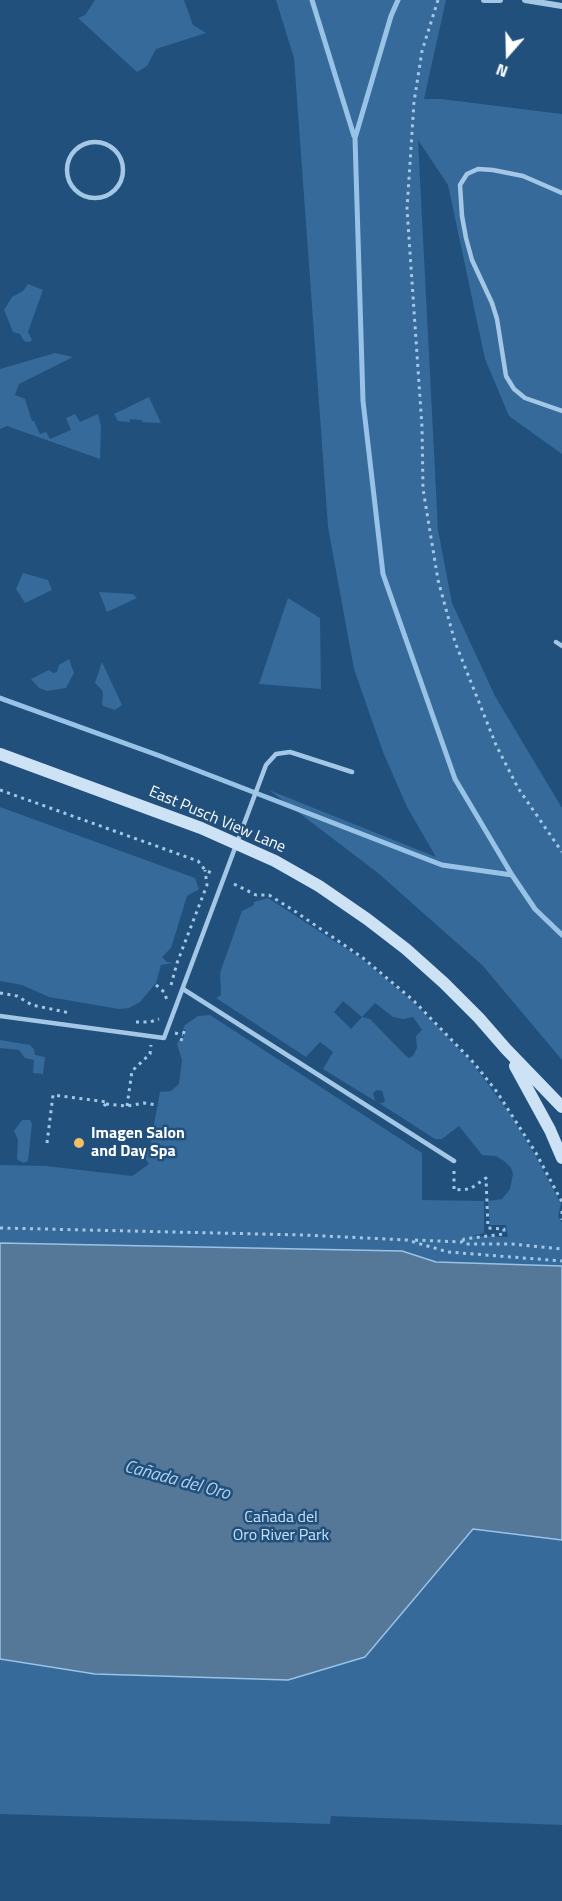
<!DOCTYPE html>
<html>
<head>
<meta charset="utf-8">
<style>
	body { margin:0 }
	#map { position:relative; width:562px; height:1901px; overflow:hidden; background:#21507c; font-family:"Titillium Web",sans-serif }
	canvas { display:block }
	.north { position:absolute; left:478px; top:24px; width:60px; height:60px; -webkit-text-stroke:4px #21507c; paint-order:stroke; rotate:200deg; font-size:16px; font-weight:700; line-height:24px; text-align:center; color:#fff }
	.north::after { content:''; display:block; margin:auto; width:21px; height:27px; background:#fff; clip-path:polygon(50% 0,100% 100%,50% 72%,0 100%) }
</style>
</head>
<body>
<div id="map">
<canvas width="562" height="1901"></canvas>
<div class="north">N</div>
</div>
<script>
const ctx = document.querySelector('canvas').getContext('2d');
ctx.lineJoin = 'round';
function paint(path, color) { ctx.fillStyle = color; ctx.fill(path, 'evenodd'); }
const shape = rows => new Path2D(rows.map(r => 'M' + r).join(''));
function trace(path, color, width, dash) { ctx.strokeStyle = color; ctx.lineWidth = width; ctx.lineCap = dash ? 'butt' : 'round'; ctx.setLineDash(dash || []); ctx.stroke(path); }
function write(font, color, halo, rows, align = 'center') {
  ctx.font = font + ' "Titillium Web",sans-serif'; ctx.lineWidth = 5; ctx.setLineDash([]); ctx.textBaseline = 'middle'; ctx.strokeStyle = halo; ctx.fillStyle = color; for (const [text, x, y, turn = 0] of rows) {
    ctx.save(); ctx.translate(x, y); ctx.rotate((+turn || 0) * Math.PI / 180); ctx.textAlign = isNaN(turn) ? turn : align; if (halo) ctx.strokeText(text, 0, 0); ctx.fillText(text, 0, 0); ctx.restore();
  }
}
paint(shape([
	[95,0,184,0,193,25,206,33,156,49,147,66,137,72,78,18,85,15],
	[276,0,446,0,424,99,441,99,562,114,562,454,509,416,485,359,448,185,418,140,438,530,452,603,495,696,562,808,562,1060,483,966,378,873,269,790,436,857,407,807,383,752,354,669,328,527,294,58],
	[28,284,43,290,28,332,32,340,29,342,24,341,20,334,13,332,4,310,12,297,23,291],
	[55,353,73,357,19,384,15,395,25,399,32,421,34,421,40,434,46,432,50,439,71,430,66,418,75,414,80,422,98,414,101,426,100,459,7,426,0,429,0,369],
	[149,397,161,423,142,422,142,420,130,419,130,422,118,421,114,414],
	[23,573,48,580,52,590,25,603,16,589],
	[99,592,133,594,137,598,107,612],
	[288,598,320,618,321,689,259,684],
	[69,659,74,673,66,688,47,691,39,688,31,679,49,670,53,673,57,672,59,665],
	[102,662,122,705,115,710,103,706,102,703,103,695,102,690,95,683],
	[0,807,195,878,199,889,187,896,171,948,162,957,167,962,174,963,161,965,156,983,140,1002,129,1008,119,1009,49,997,22,985,0,981],
	[268,898,362,959,412,1001,444,1033,473,1064,510,1114,535,1155,561,1204,558,1216,562,1223,562,1825,331,1816,330,1824,0,1814,0,1165,46,1166,132,1176,149,1164,140,1152,149,1151,160,1092,171,1091,179,1084,182,1060,177,1044,179,1040,182,1041,186,1030,183,1029,185,1025,198,1016,210,1015,422,1153,422,1200,484,1201,484,1233,472,1236,508,1237,506,1225,490,1225,488,1201,502,1199,510,1189,513,1174,511,1168,504,1161,496,1156,482,1155,459,1126,442,1139,435,1139,379,1103,383,1103,385,1100,382,1091,377,1090,373,1093,375,1101,323,1069,333,1052,320,1042,306,1057,216,998,221,995,220,973,242,911,254,905,254,902],
	[343,1001,362,1017,351,1029,334,1012],
	[375,1003,393,1017,403,1019,413,1017,422,1030,416,1036,417,1048,413,1056,409,1058,405,1055,370,1019,362,1017],
	[0,1040,30,1045,34,1049,35,1055,45,1057,43,1074,33,1073,34,1060,25,1058,19,1050,0,1048],
	[22,1120,30,1120,32,1124,28,1161,23,1163,17,1159,18,1140,14,1131]
]), '#356a9a');
const water = shape([
	[0,1243,402,1251,436,1262,562,1266,562,1540,473,1529,365,1657,288,1680,95,1674,0,1659,0,1243]
]);
paint(water, '#557798');
trace(water, '#98c3e7', 1.5);
trace(shape([
	[312,0,354,136],
	[398,0,391,16,355,138,363,401,383,574,455,779,512,875,535,909,562,935],
	[0,698,160,756,442,865,512,875]
]), '#98c3e7', 5);
trace(shape([
	[438,0,422,51,414,102,407,209,422,427,423,489,438,580,455,642,496,745,518,788,562,852],
	[0,790,198,861,205,870,214,874],
	[234,884,256,895,269,895,293,910,363,958,413,1000,474,1063,497,1092,536,1153,562,1202],
	[156,985,164,992,167,1000],
	[171,985,177,963,207,885,205,870],
	[0,993,17,996,32,1005,70,1013],
	[136,1022,150,1022,159,1019],
	[175,1033,183,1035],
	[181,1041,185,1029],
	[106,1104,127,1106,144,1103,157,1105],
	[127,1106,132,1071,150,1054,151,1045],
	[47,1143,53,1095,107,1102,102,1109],
	[454,1171,454,1190,470,1189,486,1178,488,1228,504,1229,504,1234,464,1239,462,1242],
	[562,1211,562,1220],
	[0,1228,303,1235,407,1240,448,1252,562,1261],
	[415,1240,462,1242,464,1244,512,1244,562,1249]
]), '#a4c7e6', 3, [3, 4.5]);
trace(shape([
	'67 170a28 28 0 1 1 56 0a28 28 0 1 1-56 0Z',
	[562,193,523,176,493,170,478,169,467,174,460,185,462,216,466,238,472,260,492,303,497,319,506,376,514,389,525,398,562,411],
	[556,642,562,646],
	[183,989,454,1161],
	[0,1016,164,1038,266,765,276,754,290,752,352,772]
]), '#a4c7e6', 4.5);
trace(shape([
	[484,0,500,0],
	[525,0,562,6]
]), '#a4c7e6', 6);
trace(shape([
	[0,754,201,828,275,861,319,886,367,919,406,949,444,983,479,1018,506,1049,562,1107],
	[515,1066,550,1130,562,1158]
]), '#cee2f5', 12);
for (const [x, y, r, color] of [
	[79,1143,6,"#f2be66"]
]) { const dot = new Path2D(); dot.arc(x, y, r, 0, 2 * Math.PI); ctx.fillStyle = color; ctx.fill(dot); trace(dot, '#21507c', 2); }
write('16px', '#fff', '#21507c', [
	["East Pusch View Lane",217,820,23]
]);
write('bold 16px', '#fff', '#21507c', [
	["Imagen Salon",91,1134],
	["and Day Spa",91,1152]
], 'left');
write('16px', '#c8e0f5', '#21507c', [
	["Cañada del",281,1518],
	["Oro River Park",281,1536]
]);
write('italic 18px', '#b0d1ee', '#21507c', [
	["Cañada del Oro",177,1481,15]
]);
</script>
</body>
</html>
